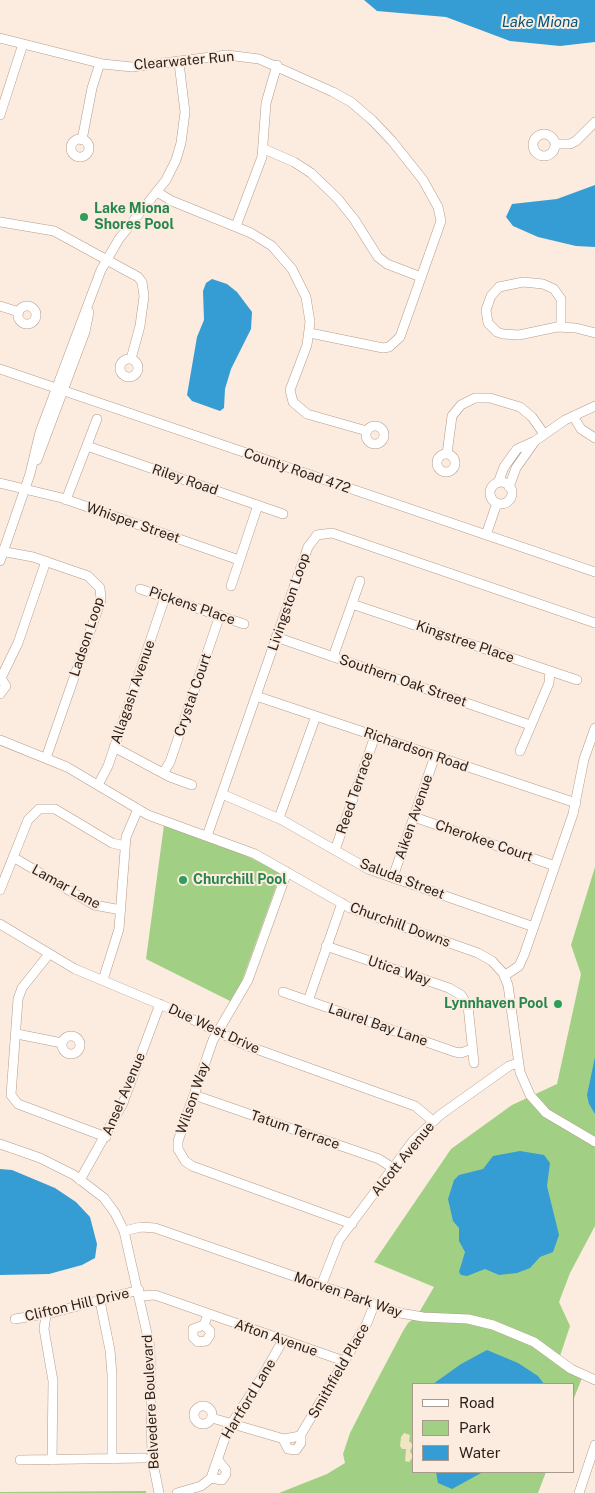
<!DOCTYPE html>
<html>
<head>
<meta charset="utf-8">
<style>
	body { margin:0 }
	#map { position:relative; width:595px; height:1493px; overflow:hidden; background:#fcebdf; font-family:"Public Sans",sans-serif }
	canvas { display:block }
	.legend { position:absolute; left:412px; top:1383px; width:162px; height:90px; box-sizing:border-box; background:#fcebdf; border:1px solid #a8998f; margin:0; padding:6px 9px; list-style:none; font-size:15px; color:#291f18 }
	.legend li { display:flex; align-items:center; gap:10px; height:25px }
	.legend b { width:25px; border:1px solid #a8998f }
</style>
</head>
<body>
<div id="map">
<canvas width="595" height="1493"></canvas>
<ul class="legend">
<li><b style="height:6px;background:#fff"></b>Road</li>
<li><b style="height:14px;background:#a1d084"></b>Park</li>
<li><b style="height:14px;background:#359dd3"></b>Water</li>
</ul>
</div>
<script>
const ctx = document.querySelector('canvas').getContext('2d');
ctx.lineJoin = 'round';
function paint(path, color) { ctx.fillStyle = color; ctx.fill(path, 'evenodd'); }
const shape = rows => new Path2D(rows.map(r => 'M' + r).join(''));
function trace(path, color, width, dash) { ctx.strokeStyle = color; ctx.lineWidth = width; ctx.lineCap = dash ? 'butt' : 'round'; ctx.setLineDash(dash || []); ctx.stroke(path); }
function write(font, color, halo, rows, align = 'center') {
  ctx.font = font + ' "Public Sans",sans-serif'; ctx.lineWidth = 4; ctx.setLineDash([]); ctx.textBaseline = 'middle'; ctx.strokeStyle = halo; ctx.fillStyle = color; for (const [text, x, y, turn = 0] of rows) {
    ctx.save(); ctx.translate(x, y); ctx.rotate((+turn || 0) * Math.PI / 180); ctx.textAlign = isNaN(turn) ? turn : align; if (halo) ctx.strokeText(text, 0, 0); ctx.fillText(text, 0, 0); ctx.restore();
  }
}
paint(shape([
	[164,825,229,847,281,873,234,1003,146,959],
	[595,867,595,1226,570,1273,559,1302,570,1326,558,1362,582,1378,574,1398,574,1384,414,1384,414,1472,546,1472,538,1493,279,1493,327,1474,345,1463,343,1454,350,1433,374,1386,403,1331,408,1323,417,1316,434,1287,374,1262,451,1149,512,1105,557,1084,581,974,571,945],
	[146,1491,146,1493,0,1493,0,1492]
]), '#a1d084');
paint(shape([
	[404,1433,410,1435,409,1441,413,1445,410,1451,413,1457,409,1462,405,1461,406,1449,402,1449,400,1446,401,1437]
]), '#efe5c0');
paint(shape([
	[364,0,595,0,595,42,560,46,510,41,446,17,377,11],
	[595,185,595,247,576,246,538,237,513,226,506,217,512,204,557,199],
	[212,279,227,284,237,292,252,312,251,329,231,369,225,389,224,408,220,411,192,401,187,395,197,337,204,320,203,291,206,283],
	[595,1057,595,1114,589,1104,587,1095],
	[520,1151,544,1155,550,1163,547,1186,559,1235,553,1252,540,1257,530,1268,517,1273,499,1275,485,1269,467,1276,461,1275,459,1272,465,1252,459,1241,459,1228,453,1221,448,1199,454,1180,459,1175,483,1169,493,1156],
	[0,1169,12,1170,55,1188,76,1202,90,1217,97,1244,95,1258,82,1265,49,1274,0,1275],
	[487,1350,518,1363,538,1376,544,1384,433,1384,461,1364],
	[436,1472,483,1472,452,1489,438,1483]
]), '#359dd3');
const minor = shape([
	[0,38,103,64,132,67,227,55,259,59,333,92,351,102,372,120,392,141,423,180,438,207,441,221,400,337,389,347,383,348,310,333],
	[0,115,23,44],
	'533 145a11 11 0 1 1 22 0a11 11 0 1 1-22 0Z',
	'71 148a9 9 0 1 1 18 0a9 9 0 1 1-18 0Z',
	[82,140,92,88,100,63],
	[556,144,570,144,576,141,595,122],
	[264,149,294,162,311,173,338,199,354,219,378,257,387,264,421,277],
	[157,192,172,201,251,233,272,246,292,269,306,297,310,322,307,345,290,390,293,402,307,414,367,431],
	[0,222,54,231,138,277,142,282,144,296,140,326,131,359],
	[236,226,262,157,266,103,277,65],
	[0,306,19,312],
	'18 315a9 9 0 1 1 18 0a9 9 0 1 1-18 0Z',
	[561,327,561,299,554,289,543,284,523,282,499,287,491,296,486,310,488,323,497,332,503,334,519,335,557,327,576,328,595,333],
	'120 368a9 9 0 1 1 18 0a9 9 0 1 1-18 0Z',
	[0,369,595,572],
	[573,416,581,429,595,438],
	'366 435a9 9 0 1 1 18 0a9 9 0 1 1-18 0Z',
	[87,446,283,514],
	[447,454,452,416,461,405,475,398,490,398,520,407,532,417,544,434],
	'437 463a9 9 0 1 1 18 0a9 9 0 1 1-18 0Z',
	[37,460,85,332,89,312],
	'490 493a11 11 0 1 1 22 0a11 11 0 1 1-22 0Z',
	[0,483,62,498,239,560],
	[498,483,504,467,517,449,535,441,565,420,595,406],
	[509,487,516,468,535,441],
	[66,500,97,419],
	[486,535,497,503],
	[0,551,33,557,88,576,100,588,101,600,46,758],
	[0,561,30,474,40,432,101,270,119,239,166,180,176,160,181,143,185,112,179,63],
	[231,586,258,505],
	[140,589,244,624],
	[352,604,577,680],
	[276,637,530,725],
	[333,657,360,581],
	[0,677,6,686,0,694],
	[1,678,18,643,46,561],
	[256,696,576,803],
	[0,740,67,767,148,815,255,854,350,908,478,953,492,961,503,973,508,985,520,1072,530,1095,546,1113,595,1142],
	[114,747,170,777,192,785],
	[520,751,549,683,550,671],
	[163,773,170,762,220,615],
	[98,785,108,766,165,597],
	[222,794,282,820,368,869,534,927],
	[414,817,555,866],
	[279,818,316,716],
	[207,836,308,547,317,535,332,533,595,623],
	[335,850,375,736],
	[13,857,94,905,121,910],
	[287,872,248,980,213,1040,178,1141,178,1149,185,1161,192,1166,352,1224],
	[393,877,435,756],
	[0,890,28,820,39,809,55,809,112,843,125,846],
	[0,924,75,969,171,1009,245,1045,415,1106,433,1121],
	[326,946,449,988,461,995,468,1006,474,1063],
	[49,954,22,988,18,999,11,1095,18,1104,106,1137],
	[504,976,519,966,524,955,573,814,584,759,595,728],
	[103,980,119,929,126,837,138,809],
	[283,992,455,1052,461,1053,472,1049],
	[308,1001,342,903],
	[17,1034,62,1043],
	'62 1045a9 9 0 1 1 18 0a9 9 0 1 1-18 0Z',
	[194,1095,379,1159,393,1168],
	[0,1144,40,1158,74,1175,104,1198,115,1213,124,1231,150,1347,152,1458,159,1493],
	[80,1180,123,1103,160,1004],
	[124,1231,141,1227,155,1228,400,1313,423,1317,468,1319,493,1325,534,1342,571,1369,595,1380],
	[321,1286,339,1240,413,1141,440,1115,509,1066,518,1063],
	[141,1296,155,1295,344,1361],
	[100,1301,110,1350,112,1375,112,1459],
	[46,1315,44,1329,53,1381,52,1460],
	[15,1319,51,1313,139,1290],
	[204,1325,193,1329,193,1337,198,1342,206,1341,210,1335,210,1331,204,1325,208,1314],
	'194 1415a9 9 0 1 1 18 0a9 9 0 1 1-18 0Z',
	[212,1418,284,1439,300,1436,367,1323,374,1305],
	[283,1439,288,1449,296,1450,301,1443,301,1435],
	[20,1460,144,1458],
	[211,1478,222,1480,226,1474,226,1470,218,1460],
	[177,1493,201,1486,211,1478,228,1429,262,1377,283,1340],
	[579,1493,595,1445]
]);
trace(minor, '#b69c89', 10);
trace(minor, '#fff', 9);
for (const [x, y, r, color] of [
	[84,217,5,"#2e9e5b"],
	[183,880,5,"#2e9e5b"],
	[558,1004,5,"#2e9e5b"]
]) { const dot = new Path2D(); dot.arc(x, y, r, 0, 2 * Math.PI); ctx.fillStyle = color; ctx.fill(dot); trace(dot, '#fcebdf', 2); }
write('14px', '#291f18', '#fcebdf', [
	["Clearwater Run",184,61,-5],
	["County Road 472",297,471,19],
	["Riley Road",185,480,19],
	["Whisper Street",133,523,19],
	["Livingston Loop",289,602,-71],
	["Pickens Place",192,606,19],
	["Ladson Loop",87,637,-72],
	["Kingstree Place",465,642,19],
	["Southern Oak Street",403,681,19],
	["Allagash Avenue",133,692,-71],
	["Crystal Court",193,695,-71],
	["Richardson Road",416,750,19],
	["Reed Terrace",355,793,-71],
	["Aiken Avenue",414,817,-71],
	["Cherokee Court",484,841,19],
	["Saluda Street",402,879,21],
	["Lamar Lane",66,887,29],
	["Churchill Downs",400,925,20],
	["Utica Way",399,971,19],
	["Laurel Bay Lane",378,1025,19],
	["Due West Drive",214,1029,25],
	["Ansel Avenue",124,1094,-67],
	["Wilson Way",193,1098,-71],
	["Tatum Terrace",295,1130,19],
	["Alcott Avenue",403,1159,-51],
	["Morven Park Way",348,1295,19],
	["Clifton Hill Drive",77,1305,-13],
	["Afton Avenue",276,1338,19],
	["Smithfield Place",339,1371,-60],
	["Hartford Lane",249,1399,-59],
	["Belvedere Boulevard",151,1402,-93]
]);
write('bold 14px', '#27864d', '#fcebdf', [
	["Lake Miona",94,209],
	["Shores Pool",94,225],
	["Churchill Pool",193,880],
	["Lynnhaven Pool",548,1004,"right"]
], 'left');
write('italic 15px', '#06587d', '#fcebdf', [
	["Lake Miona",540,22]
]);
</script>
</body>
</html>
